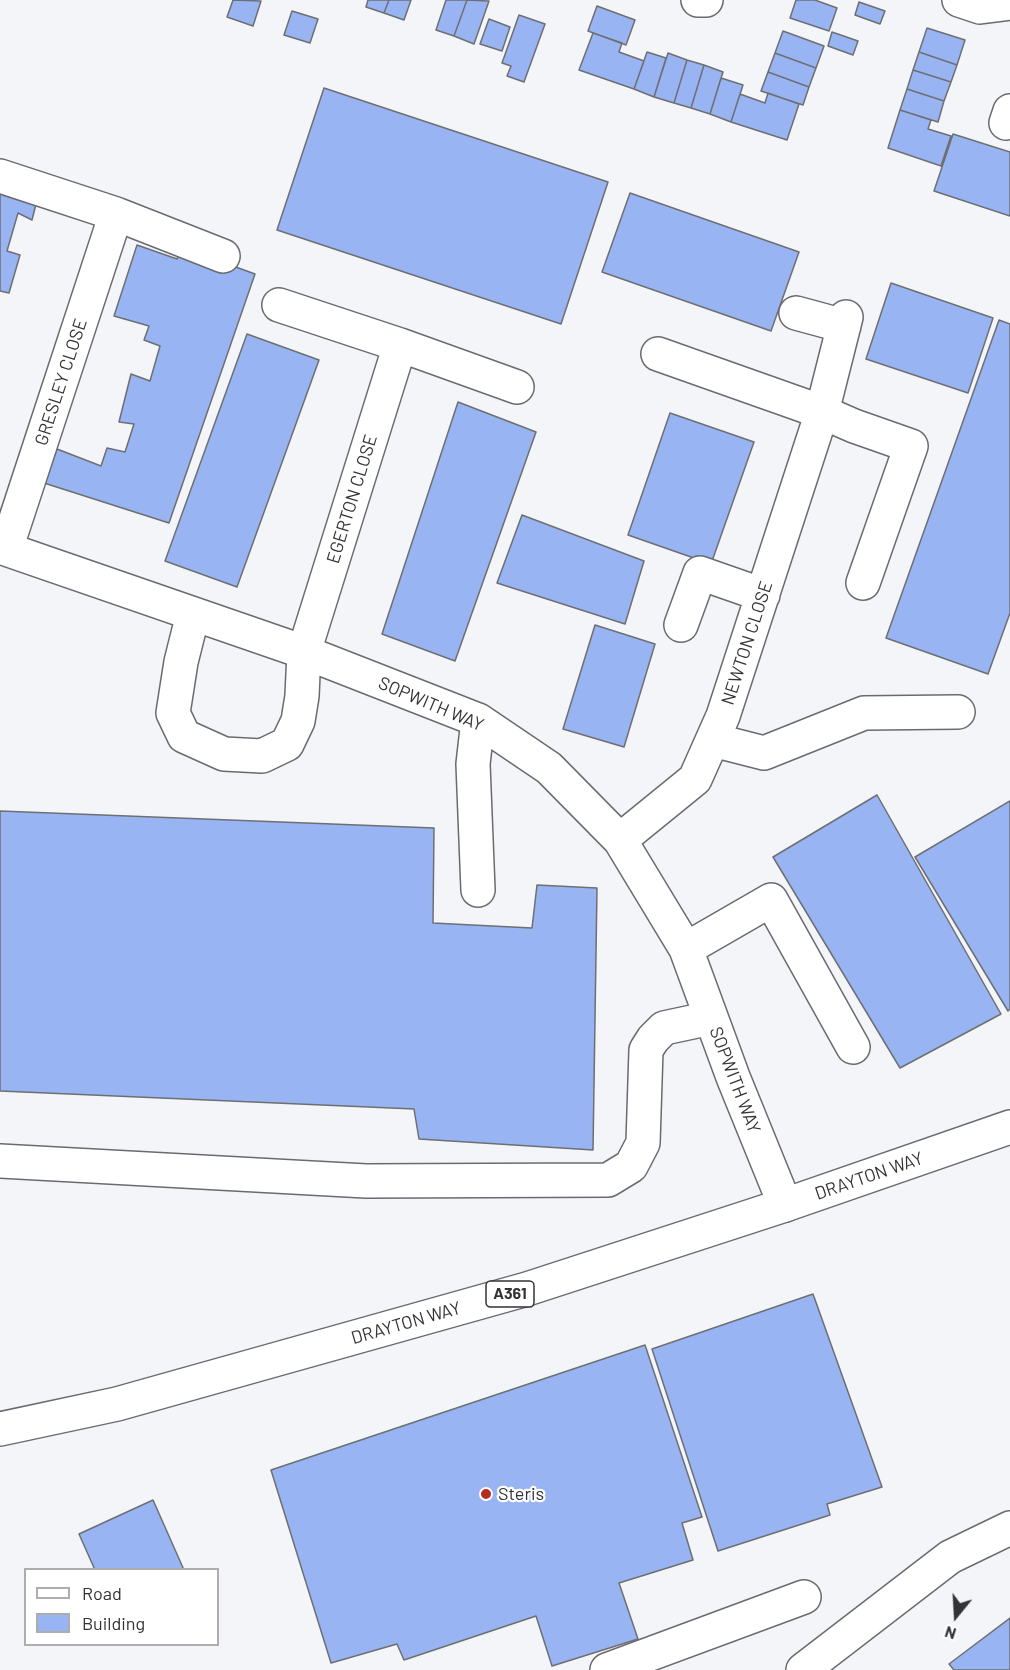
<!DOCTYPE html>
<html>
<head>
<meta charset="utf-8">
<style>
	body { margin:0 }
	#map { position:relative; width:1010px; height:1670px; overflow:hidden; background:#f3f5f9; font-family:Barlow,sans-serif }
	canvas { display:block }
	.legend { position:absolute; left:24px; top:1568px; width:195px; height:78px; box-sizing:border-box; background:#fff; border:2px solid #adadae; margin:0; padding:8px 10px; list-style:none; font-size:18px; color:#333335 }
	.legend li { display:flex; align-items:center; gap:12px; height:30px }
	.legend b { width:30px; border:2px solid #adadae }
	.north { position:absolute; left:926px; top:1586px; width:60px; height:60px; -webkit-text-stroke:4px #fff; paint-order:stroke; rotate:198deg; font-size:16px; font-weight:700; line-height:24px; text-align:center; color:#333335 }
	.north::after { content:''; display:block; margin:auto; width:21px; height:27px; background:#333335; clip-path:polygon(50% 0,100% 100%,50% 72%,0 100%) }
</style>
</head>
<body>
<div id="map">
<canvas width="1010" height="1670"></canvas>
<ul class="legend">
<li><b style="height:8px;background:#fff"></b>Road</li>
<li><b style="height:16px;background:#99b4f3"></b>Building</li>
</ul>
<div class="north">N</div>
</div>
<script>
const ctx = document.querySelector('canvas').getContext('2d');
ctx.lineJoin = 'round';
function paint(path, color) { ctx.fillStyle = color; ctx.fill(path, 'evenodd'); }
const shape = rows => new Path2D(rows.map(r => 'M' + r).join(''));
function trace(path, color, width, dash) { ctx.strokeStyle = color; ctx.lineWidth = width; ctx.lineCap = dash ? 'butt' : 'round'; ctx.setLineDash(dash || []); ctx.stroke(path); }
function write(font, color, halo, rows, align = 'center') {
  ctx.font = font + ' Barlow,sans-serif'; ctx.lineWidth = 4.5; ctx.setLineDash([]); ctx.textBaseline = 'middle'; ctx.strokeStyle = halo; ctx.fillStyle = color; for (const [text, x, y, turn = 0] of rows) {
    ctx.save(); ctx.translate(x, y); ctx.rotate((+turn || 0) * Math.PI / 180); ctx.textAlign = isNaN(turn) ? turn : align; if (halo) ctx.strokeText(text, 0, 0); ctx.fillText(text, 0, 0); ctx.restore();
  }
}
const building = shape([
	[233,0,261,1,253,26,227,17,233,0],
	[368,0,389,0,384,13,366,7,368,0],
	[389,0,411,0,404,20,384,13,389,0],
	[446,0,467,0,454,36,436,30,446,0],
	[467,0,489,1,474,44,454,36,467,0],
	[796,0,815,0,837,8,829,31,790,18,796,0],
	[859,2,885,11,880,24,855,15,859,2],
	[597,6,635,20,626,45,588,31,597,6],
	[292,11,318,19,310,43,284,35,292,11],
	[519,15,545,24,524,82,507,76,511,66,502,63,519,15],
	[489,19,510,27,502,51,480,44,489,19],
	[927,28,965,40,957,65,919,52,927,28],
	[783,31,824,46,816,68,775,53,783,31],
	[832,32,858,41,853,55,828,46,832,32],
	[593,33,622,43,619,52,644,61,634,89,579,70,593,33],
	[647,52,666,58,654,97,634,89,647,52],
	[919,52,957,65,951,82,913,70,919,52],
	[668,53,687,60,674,103,654,97,668,53],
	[775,53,816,68,809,87,768,72,775,53],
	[687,60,704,65,691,108,674,103,687,60],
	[704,65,723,72,710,114,691,108,704,65],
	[913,70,951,82,944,101,907,89,913,70],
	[768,72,809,87,803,105,761,91,768,72],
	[721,78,743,85,731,122,710,114,721,78],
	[324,88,608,182,561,324,277,230,324,88],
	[907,89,944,101,938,122,900,110,907,89],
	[768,93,799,104,787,140,731,122,740,94,765,103,768,93],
	[900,110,931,120,928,129,951,136,941,166,888,148,900,110],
	[953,134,1010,152,1010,216,934,191,953,134],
	[0,186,37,200,32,220,18,213,7,251,20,255,9,293,0,291,0,186],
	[630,193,799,252,771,331,602,272,630,193],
	[137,245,177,259,181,247,255,274,169,523,44,483,57,449,101,466,107,448,125,452,134,424,119,422,131,374,150,381,160,346,144,340,149,326,114,316,137,245],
	[891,283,993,318,968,393,866,359,891,283],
	[999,320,1010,324,1010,613,988,674,886,638,999,320],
	[247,334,319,360,237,587,165,561,247,334],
	[458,402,536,432,455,661,382,634,458,402],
	[670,413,754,442,711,564,628,535,670,413],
	[522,515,644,561,625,624,497,583,522,515],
	[595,625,655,644,624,747,563,729,595,625],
	[877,795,1001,1014,900,1068,773,857,877,795],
	[1010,801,1010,1009,1008,1011,915,857,1010,801],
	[0,811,434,828,433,923,532,928,537,885,597,888,593,1150,419,1139,414,1109,0,1091,0,811],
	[813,1294,882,1487,827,1504,830,1515,718,1551,652,1349,813,1294],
	[645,1345,702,1517,682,1523,693,1560,619,1583,638,1639,552,1666,536,1616,404,1660,397,1644,331,1663,271,1470,645,1345],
	[153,1500,184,1570,95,1570,79,1534,153,1500],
	[1010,1618,1010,1670,954,1670,949,1664,1010,1618]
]);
paint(building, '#99b4f3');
trace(building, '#6d6f73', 1.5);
const minor = shape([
	[698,0,706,0],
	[959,0,980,7,1010,3],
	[1006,123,1010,111],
	[0,176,116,214,223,256],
	[279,305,400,345,517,387],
	[796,313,844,326],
	[658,354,822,412,854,426,911,446,863,583],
	[0,547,304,652,478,720,549,768,620,840,686,949,733,1077,785,1205],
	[6,549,116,214],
	[193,614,181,662,173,713,184,736,224,754,262,756,287,744,298,721,302,696,304,652,400,345],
	[681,625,700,573,763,595],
	[478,720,473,764,478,890],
	[713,740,764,753,864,713,958,712],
	[620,840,695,779,723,716,822,412,846,317],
	[686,949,771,900,853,1047],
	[0,1161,366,1181,608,1180,631,1166,643,1143,646,1050,653,1039,664,1028,711,1018],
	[607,1670,804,1597],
	[803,1670,950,1557,1010,1528]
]);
const major = shape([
	[0,1429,117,1404,527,1289,785,1205,1010,1127]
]);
trace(minor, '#6a6b6f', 36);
trace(major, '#6a6b6f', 36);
trace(minor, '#fff', 33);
trace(major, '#fff', 33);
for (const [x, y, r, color] of [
	[486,1494,6,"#b82920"]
]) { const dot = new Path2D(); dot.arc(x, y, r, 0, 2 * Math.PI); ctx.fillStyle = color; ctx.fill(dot); trace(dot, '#fff', 2); }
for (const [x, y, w] of [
	[510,1294,48]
]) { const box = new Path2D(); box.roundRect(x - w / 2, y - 13, w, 26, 4.5); ctx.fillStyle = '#fff'; ctx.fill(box); trace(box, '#333335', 1.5); }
write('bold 16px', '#333335', null, [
	["A361",510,1294]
]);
write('18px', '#333335', '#fff', [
	["GRESLEY CLOSE",61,382,-72],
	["EGERTON CLOSE",352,499,-73],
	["NEWTON CLOSE",747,643,-72],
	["SOPWITH WAY",431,704,23],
	["SOPWITH WAY",735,1080,69],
	["DRAYTON WAY",869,1176,-19],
	["DRAYTON WAY",406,1323,-16]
]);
write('18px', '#333335', '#fff', [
	["Steris",498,1494]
], 'left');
</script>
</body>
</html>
